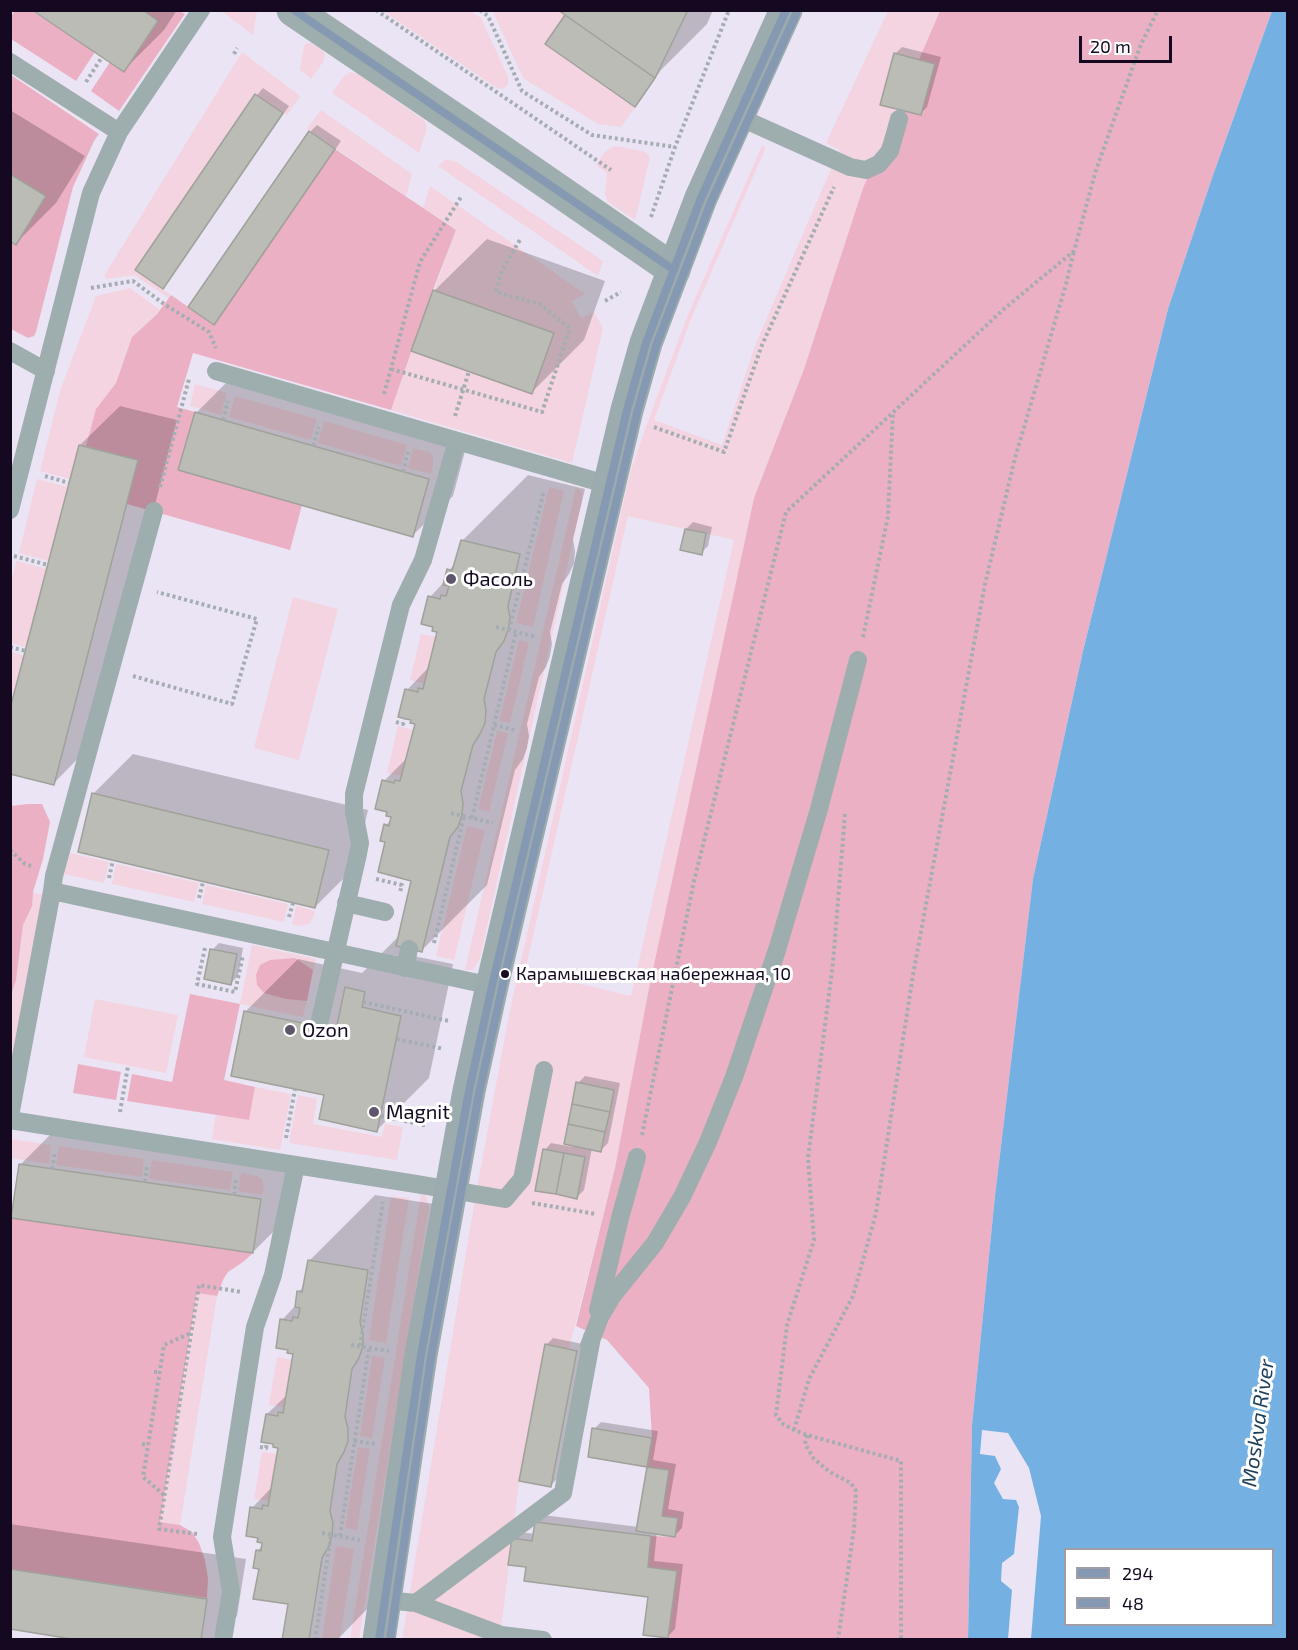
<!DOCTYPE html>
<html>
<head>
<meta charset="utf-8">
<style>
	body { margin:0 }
	#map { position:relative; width:1298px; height:1650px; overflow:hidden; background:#ebe4f4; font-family:"Exo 2",sans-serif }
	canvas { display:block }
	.frame { position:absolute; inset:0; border:12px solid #150922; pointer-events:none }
	.legend { position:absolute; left:1064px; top:1548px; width:210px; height:78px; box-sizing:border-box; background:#fff; border:2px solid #a19da7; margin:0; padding:8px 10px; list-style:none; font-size:18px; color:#150922 }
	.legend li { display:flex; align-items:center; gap:12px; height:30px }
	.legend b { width:30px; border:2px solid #a19da7 }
	.scale { position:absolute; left:1079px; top:36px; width:93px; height:27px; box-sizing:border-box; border:3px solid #150922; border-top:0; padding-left:8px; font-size:18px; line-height:21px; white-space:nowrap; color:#150922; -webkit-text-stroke:4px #fff; paint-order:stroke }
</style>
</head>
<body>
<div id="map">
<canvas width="1298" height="1650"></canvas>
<div class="frame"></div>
<ul class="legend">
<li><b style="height:8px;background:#8599b2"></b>294</li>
<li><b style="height:8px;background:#8599b2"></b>48</li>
</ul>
<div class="scale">20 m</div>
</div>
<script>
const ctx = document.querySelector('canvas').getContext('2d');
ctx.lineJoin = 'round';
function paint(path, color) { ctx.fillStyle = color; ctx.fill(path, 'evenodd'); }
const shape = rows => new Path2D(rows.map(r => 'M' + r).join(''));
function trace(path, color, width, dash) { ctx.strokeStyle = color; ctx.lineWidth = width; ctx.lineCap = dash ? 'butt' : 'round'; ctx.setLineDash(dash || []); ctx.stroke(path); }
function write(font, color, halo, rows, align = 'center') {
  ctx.font = font + ' "Exo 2",sans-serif'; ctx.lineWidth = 6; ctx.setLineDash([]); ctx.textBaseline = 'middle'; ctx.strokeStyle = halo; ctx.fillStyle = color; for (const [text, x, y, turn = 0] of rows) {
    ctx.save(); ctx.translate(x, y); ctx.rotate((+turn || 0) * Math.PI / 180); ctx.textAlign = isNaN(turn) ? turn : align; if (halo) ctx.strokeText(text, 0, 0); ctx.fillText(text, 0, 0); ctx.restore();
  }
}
paint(shape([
	[226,11,257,11,253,35,224,13],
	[383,11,470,11,481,18,508,77,508,85,502,89,497,88],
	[491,11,558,11,565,15,635,107,621,127,598,124,523,78,493,12],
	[888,11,940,11,863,188,804,369,754,498,649,988,615,1168,569,1349,545,1345,519,1481,500,1639,402,1640,476,1193,509,1015,630,473,644,432,687,317,762,146,766,147,691,319,654,420,722,445,756,343,839,150,826,143],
	[628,516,734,540,631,996,525,971],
	[308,43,312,43,321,49,325,55,323,62,311,79,300,70,304,45],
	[242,52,300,96,287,115,255,94,135,270,171,295,169,298,134,275,107,279,104,276],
	[350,72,358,74,424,120,426,125,426,131,419,153,332,93,344,76],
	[321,110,412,174,406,196,307,129],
	[614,146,643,151,648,154,650,158,635,220,608,202,605,194,607,173,596,165,605,152],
	[445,160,449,160,457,162,603,261,598,276,438,166],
	[430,186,585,294,572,301,581,318,594,312,603,328,572,463,391,410,456,230,423,208],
	[130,288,160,310,132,337,116,383,96,409,86,446,79,445,70,479,40,471,60,391,96,296],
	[195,384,227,393,221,415,190,406],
	[235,396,317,419,311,440,229,417],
	[324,421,407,445,401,466,318,443],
	[413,448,429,452,433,456,433,465,431,474,408,468],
	[37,479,68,487,49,561,19,553],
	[549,487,564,491,533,627,516,623],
	[576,487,582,492,582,501,480,958,474,968,470,970,465,970],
	[16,561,47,569,26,647,11,643,11,584],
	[293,597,338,609,299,760,254,748],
	[421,634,436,637,425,684,410,680],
	[519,640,529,643,510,723,499,721],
	[11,652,25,656,11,709],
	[398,726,413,730,401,776,387,773],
	[497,731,508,733,489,812,478,809],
	[467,826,485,830,454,960,436,956],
	[70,853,109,862,104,883,64,874],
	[116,864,199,883,194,902,112,884],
	[206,885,288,904,284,922,202,904],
	[11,888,44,895,11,1081],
	[296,906,315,911,314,916,309,924,299,926,292,924],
	[252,945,316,959,303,1017,240,1004],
	[95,999,178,1015,166,1073,84,1057],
	[255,1087,291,1094,280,1150,212,1139,216,1115,249,1120],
	[298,1095,317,1099,313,1124,382,1137,385,1124,403,1127,397,1160,289,1143],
	[11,1139,51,1145,49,1164,11,1158],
	[59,1146,144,1159,142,1177,56,1165],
	[152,1160,233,1172,230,1190,149,1179],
	[241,1173,257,1176,262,1179,264,1188,262,1195,238,1191],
	[421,1194,426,1196,429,1208,359,1639,350,1640],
	[391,1196,409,1198,386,1343,369,1340],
	[198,1293,217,1296,180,1525,160,1522],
	[372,1356,385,1358,372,1438,360,1436],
	[277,1357,292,1360,284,1407,269,1405],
	[358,1447,370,1449,357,1530,345,1528],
	[262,1452,277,1454,269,1501,254,1499],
	[336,1546,354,1549,340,1639,322,1639]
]), '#f3d4e0');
paint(shape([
	[15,11,32,11,95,52,76,81,11,39,10,18],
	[143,11,180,11,185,14,119,111,91,91,110,62,125,71,158,21],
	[940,11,1272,11,1212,178,1168,309,1083,651,1033,879,995,1196,972,1425,968,1639,668,1639,677,1571,648,1567,651,1536,675,1537,678,1519,662,1516,669,1470,647,1467,652,1438,649,1388,607,1340,576,1326,615,1168,649,988,754,498,804,369,863,188],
	[11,75,99,134,94,141,73,187,36,332,34,336,28,338,11,329,10,241,16,244,46,196,11,174],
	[335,149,456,230,433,290,391,410,193,353,177,407,195,412,178,470,302,505,290,550,127,504,138,460,86,446,96,409,116,383,132,337,157,314,171,295,214,325],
	[28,804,42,804,50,822,43,859,33,892,32,906,23,925,16,980,11,995,11,806],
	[295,958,313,970,307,1001,286,999,264,993,257,985,256,975,260,965,270,960],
	[190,994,240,1004,224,1080,255,1087,249,1120,127,1101,132,1074,172,1082],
	[78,1064,121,1072,116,1100,73,1093],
	[10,1217,253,1253,243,1262,228,1272,223,1280,217,1296,197,1293,160,1522,180,1525,192,1532,199,1543,205,1560,208,1578,207,1598,11,1569]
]), '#ecb0c5');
paint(shape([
	[1272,11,1288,11,1287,1639,1031,1639,1041,1516,1029,1468,1008,1433,982,1430,980,1454,995,1456,1001,1469,994,1483,1003,1499,1016,1500,1019,1507,1014,1554,1002,1563,1001,1581,1012,1590,1008,1639,968,1639,972,1425,995,1196,1033,879,1083,651,1168,309,1212,178],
	[1066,1550,1272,1550,1272,1624,1066,1624]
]), '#75b0e3');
paint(shape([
	[35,10,177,10,164,30,124,70],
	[561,10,713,10,707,24,661,70,642,98,635,105,547,43,567,15],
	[902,47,941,57,927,107,920,114,895,54],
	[263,88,289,106,169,280,162,287,137,270,257,95],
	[10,110,85,156,56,203,16,243,10,240],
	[317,125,341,141,221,316,214,323,310,132],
	[487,239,605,281,584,340,532,392,434,291],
	[236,373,468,440,453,496,413,535,196,413],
	[120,406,177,420,93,743,54,783,80,445],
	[528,475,585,489,573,539,575,551,574,563,569,574,562,584,550,632,552,644,550,656,546,667,539,677,527,724,529,736,527,748,523,759,515,770,487,885,421,951,415,949,413,956,453,964,429,1078,377,1130,326,1094,233,1075,246,1011,298,959,362,973,399,936,413,880,387,841,386,825,393,818,384,781,408,757,416,723,407,690,430,666,439,631,430,597,446,580,449,570,456,563,462,541],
	[693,522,712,527,708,546,701,553,686,529],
	[133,754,368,810,355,867,315,907,93,794],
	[219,943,243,948,238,976,231,983,212,950],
	[585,1076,620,1083,608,1143,601,1150,592,1148,584,1190,577,1197,545,1150,551,1143,573,1147,578,1083],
	[60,1125,300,1160,293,1212,253,1252,20,1165],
	[375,1195,434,1204,369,1607,337,1640,283,1640,289,1603,260,1567,257,1551,263,1545,252,1508,273,1486,280,1447,267,1414,288,1394,295,1353,282,1320,296,1305,298,1292,305,1286,309,1261],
	[553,1338,583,1344,558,1478,551,1485,546,1345],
	[601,1422,658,1431,653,1460,676,1464,668,1509,684,1512,682,1528,675,1535,657,1532,654,1561,683,1564,675,1629,668,1636,649,1595,528,1566,513,1539,520,1532,535,1534,536,1522,543,1515,639,1527,648,1465,590,1456,594,1429],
	[10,1524,246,1559,237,1616,214,1640,88,1640,10,1628]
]), '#0003');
const building = shape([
	[32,10,143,10,158,21,124,72,32,10],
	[558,10,688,10,655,78,558,10],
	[565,15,655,78,635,107,545,44,565,15],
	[894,53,935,64,921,115,880,105,894,53],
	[255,94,283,113,163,289,135,270,255,94],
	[309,131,335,149,214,325,188,307,309,131],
	[10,174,46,196,16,245,10,241,10,174],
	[433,290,554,333,532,394,411,351,433,290],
	[195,412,429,479,413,537,178,470,195,412],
	[79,445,138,460,54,785,10,774,10,709,79,445],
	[685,529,706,533,702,555,680,550,685,529],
	[461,540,520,554,508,606,510,618,508,630,504,641,496,652,484,699,486,710,485,723,480,734,473,745,461,791,463,803,462,815,458,827,450,837,422,952,396,946,411,881,378,872,385,842,380,841,384,824,389,826,391,817,386,816,387,812,375,809,382,780,394,783,395,780,400,781,415,724,410,723,411,720,398,717,405,689,418,692,418,688,423,689,437,632,432,631,433,627,421,624,428,596,440,599,441,595,446,596,449,586,443,585,447,569,452,571,461,540],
	[92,793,329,850,315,908,78,852,92,793],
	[210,949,237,954,231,985,204,979,210,949],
	[345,987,365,992,362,1007,401,1016,377,1132,319,1119,324,1095,231,1076,244,1011,336,1030,345,987],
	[576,1082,614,1090,610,1112,572,1104,576,1082],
	[572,1104,610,1112,605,1132,568,1124,572,1104],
	[568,1124,605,1132,601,1152,564,1144,568,1124],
	[543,1149,564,1153,556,1194,535,1191,543,1149],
	[564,1153,585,1157,577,1199,556,1194,564,1153],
	[19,1164,261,1199,253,1253,11,1218,19,1164],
	[308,1260,368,1270,360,1322,363,1334,363,1346,359,1358,352,1369,345,1417,348,1428,348,1441,344,1452,337,1464,330,1511,333,1523,332,1535,329,1546,322,1558,309,1640,282,1640,288,1604,253,1599,259,1569,253,1568,256,1550,261,1551,262,1543,257,1542,258,1538,246,1536,250,1507,262,1509,263,1505,268,1506,278,1448,273,1447,273,1444,261,1442,266,1414,278,1416,278,1412,283,1413,293,1354,287,1353,288,1350,276,1348,280,1319,292,1321,293,1317,298,1318,300,1308,295,1307,297,1291,302,1292,308,1260],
	[545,1344,577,1351,551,1487,519,1481,545,1344],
	[592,1428,652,1438,647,1467,588,1457,592,1428],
	[647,1467,669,1470,662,1516,678,1518,675,1537,636,1531,647,1467],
	[535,1522,651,1536,648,1567,677,1571,668,1638,643,1635,648,1597,524,1581,526,1567,508,1565,512,1538,532,1541,535,1522],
	[10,1569,207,1599,201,1640,78,1640,10,1629,10,1569]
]);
paint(building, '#babcb5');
trace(building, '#a0a19a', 1.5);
trace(shape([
	[376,10,611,170],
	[480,10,488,16,522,91,592,135,675,147],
	[234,54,237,48],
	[86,82,102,57],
	[651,217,675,147,729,10],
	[91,288,133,281,164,304,209,332,216,348],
	[605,301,621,292],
	[391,369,542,412,570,328,539,304,496,292,502,270,521,238],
	[384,394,420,262,461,197],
	[455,416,469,371],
	[223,420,228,401],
	[654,427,724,452,762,345,834,187],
	[313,446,319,427],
	[403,472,408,452],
	[45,476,69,483],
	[160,487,189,379],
	[14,556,48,565],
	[496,627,537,637],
	[509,630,544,491],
	[863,637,888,516,893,412],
	[10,647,26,651],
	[133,676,232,704,257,619,157,592],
	[396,722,403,724,405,718],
	[494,725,515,730],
	[451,813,493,823],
	[845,814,833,963,808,1158,814,1240,787,1325,776,1415,783,1424,794,1430,807,1435,901,1461,901,1640],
	[472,818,516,632],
	[10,850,25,864,31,866],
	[109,878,113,860],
	[376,879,402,885,400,892],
	[199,898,203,882],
	[289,917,293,903],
	[434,943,464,816],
	[205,948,197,984,235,992,243,955],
	[363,1002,449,1021],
	[397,1039,444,1049],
	[120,1112,128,1066],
	[381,1116,428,1126],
	[642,1135,694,881,786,512,1005,308,1074,251,1096,170,1141,44,1158,10],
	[286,1138,295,1089],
	[52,1169,55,1152],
	[145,1182,147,1165],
	[234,1195,236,1178],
	[532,1203,596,1214],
	[351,1345,389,1351],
	[360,1346,383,1202],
	[154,1372,160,1372],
	[794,1430,809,1379,853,1296,876,1213,913,975,985,584,1015,458,1066,284,1074,251],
	[807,1435,805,1444,814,1459,830,1472,851,1483,856,1491,854,1529,838,1640],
	[354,1441,375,1444],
	[142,1444,148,1445],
	[260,1447,266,1448,267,1443],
	[164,1495,143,1477,164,1345,191,1333],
	[322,1533,360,1540],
	[197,1534,159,1529,199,1285,241,1292],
	[340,1536,369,1348],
	[315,1640,331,1535]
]), '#a5adb2', 4, [3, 3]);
trace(shape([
	[10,62,119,132],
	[739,117,850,167,866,170,879,164,890,151,899,119],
	[10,351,46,371],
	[216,371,609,485],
	[10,510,91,193,119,132,201,10],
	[52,891,54,876,154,511],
	[346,903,385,912],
	[405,968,409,949],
	[320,1020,358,854,360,843,354,812,354,794,401,605,423,560,457,441],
	[10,1116,52,891,492,986],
	[10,1120,416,1184,505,1199,522,1179,544,1070],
	[598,1310,620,1218,637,1157],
	[589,1346,600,1317,613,1295,655,1243,682,1197,708,1142,734,1077,777,950,819,809,858,660],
	[385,1600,416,1603,563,1493,592,1337],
	[416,1603,501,1635,543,1640],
	[223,1640,231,1592,222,1537,255,1327,273,1275,296,1165]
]), '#9eadad', 18);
trace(shape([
	[293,10,494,146,674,270]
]), '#9eadad', 33);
trace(shape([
	[379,1640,421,1355,469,1091,492,986,627,410,646,343,701,198,786,10]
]), '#9cabad', 33);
trace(shape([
	[294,10,674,270],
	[379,1640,421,1355,469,1091,492,986,627,410,646,343,701,198,786,10]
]), '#8599b2', 8);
trace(shape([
	[390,1640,431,1357,479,1093,502,988,637,413,656,346,711,202,796,14]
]), '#8599b2', 8);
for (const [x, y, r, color] of [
	[451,579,6,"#60566c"],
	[505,974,5,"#150922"],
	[290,1030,6,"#60566c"],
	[374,1112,6,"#60566c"]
]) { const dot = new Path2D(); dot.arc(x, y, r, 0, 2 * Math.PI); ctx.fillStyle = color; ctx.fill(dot); trace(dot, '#fff', 2); }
write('18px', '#150922', '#fff', [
	["Карамышевская набережная, 10",516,974]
], 'left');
write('20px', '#150922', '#fff', [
	["Фасоль",463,579],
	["Ozon",302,1030],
	["Magnit",386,1112]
], 'left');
write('italic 21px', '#1b3e5b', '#fff', [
	["Moskva River",1258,1423,-82]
]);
</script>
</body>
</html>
